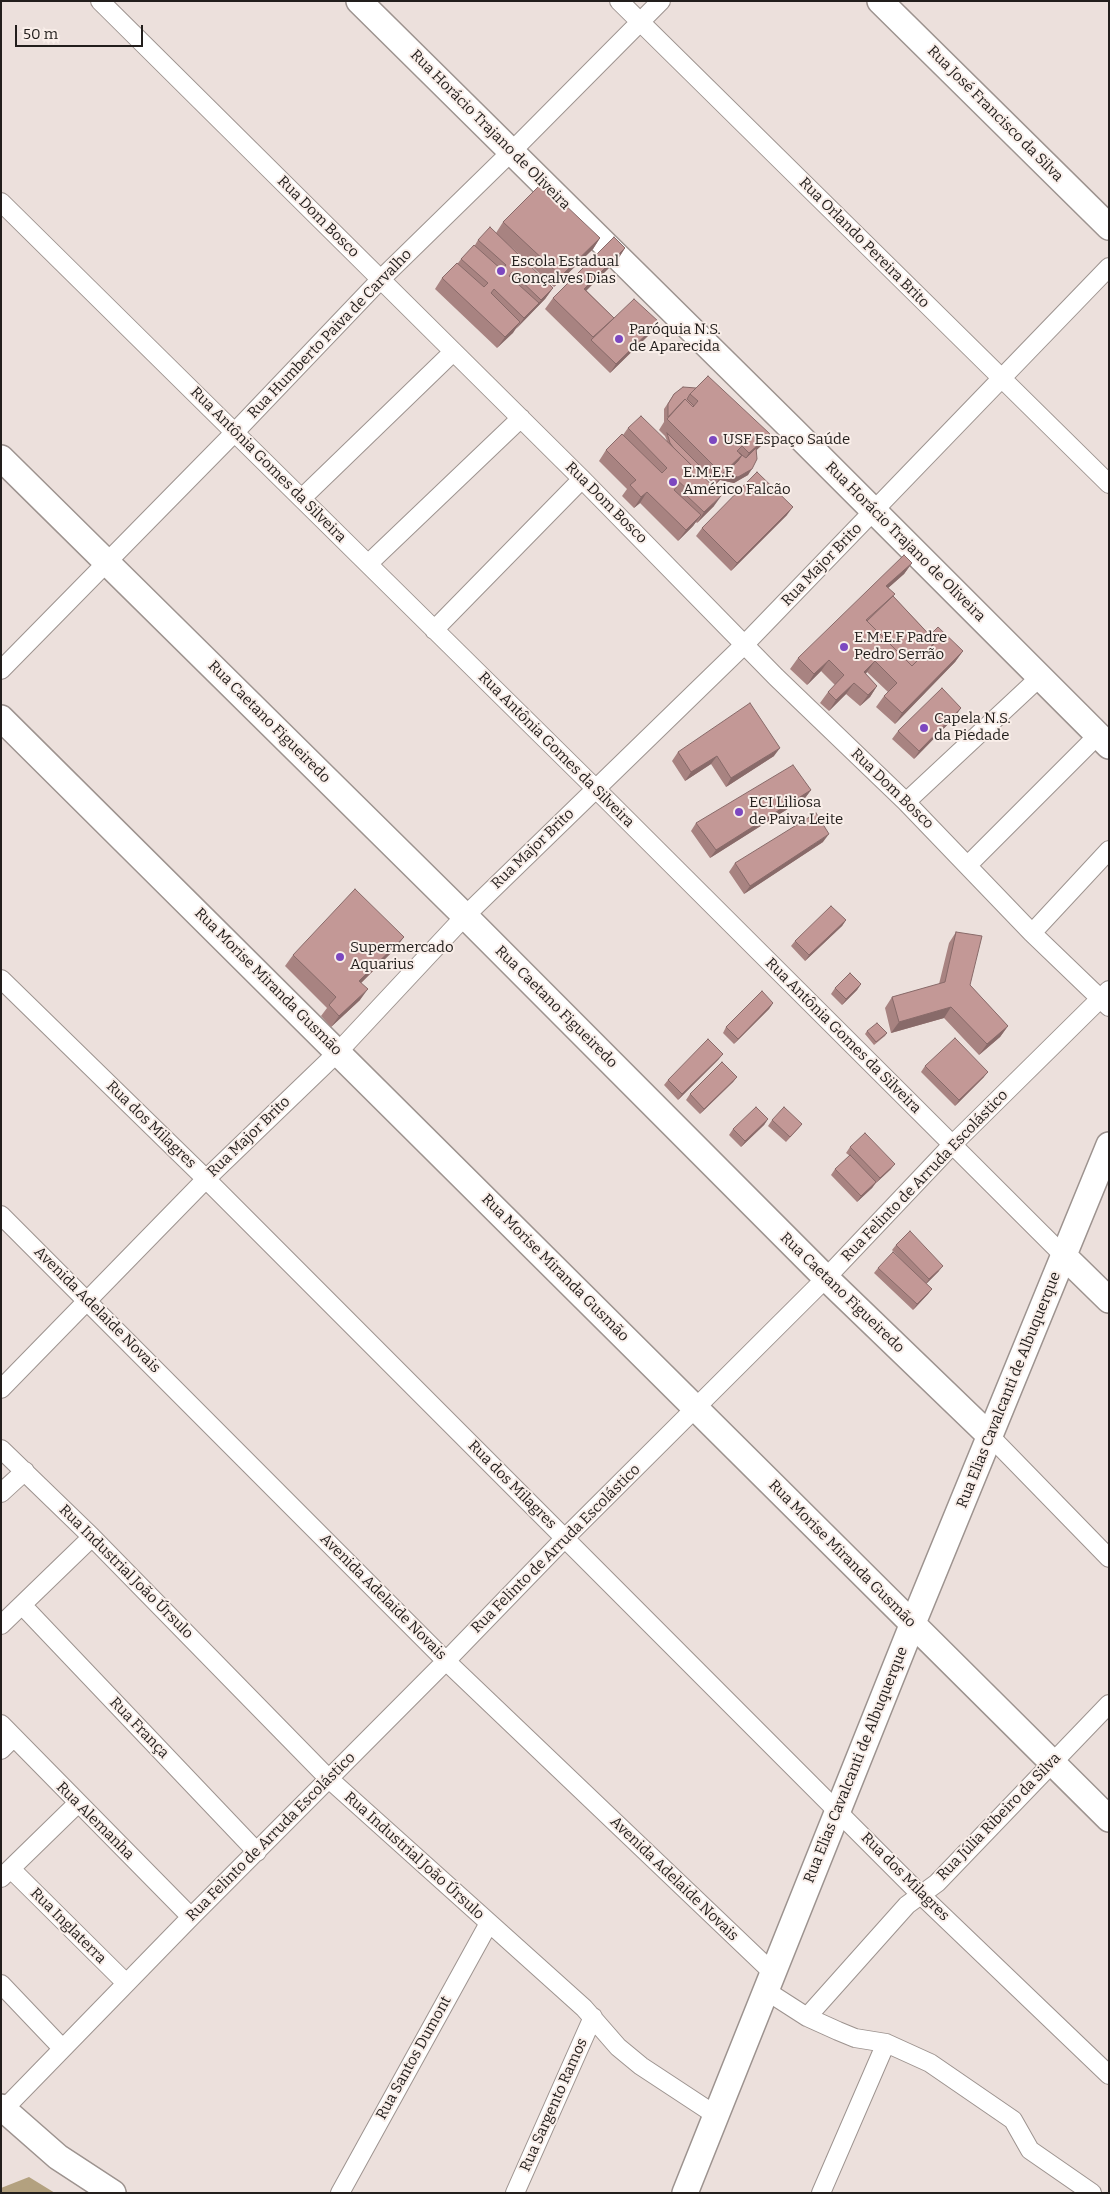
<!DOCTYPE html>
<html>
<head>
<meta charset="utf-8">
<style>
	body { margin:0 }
	#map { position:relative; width:1110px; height:2194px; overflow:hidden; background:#ece0dc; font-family:Bitter,serif }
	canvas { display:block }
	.frame { position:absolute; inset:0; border:2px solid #221e1c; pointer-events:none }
	.scale { position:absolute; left:15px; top:25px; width:128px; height:22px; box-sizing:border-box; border:2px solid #221e1c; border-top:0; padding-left:6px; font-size:15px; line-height:18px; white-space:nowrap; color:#221e1c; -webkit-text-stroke:4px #f9eee9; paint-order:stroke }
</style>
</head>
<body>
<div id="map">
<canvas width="1110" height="2194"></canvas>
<div class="frame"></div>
<div class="scale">50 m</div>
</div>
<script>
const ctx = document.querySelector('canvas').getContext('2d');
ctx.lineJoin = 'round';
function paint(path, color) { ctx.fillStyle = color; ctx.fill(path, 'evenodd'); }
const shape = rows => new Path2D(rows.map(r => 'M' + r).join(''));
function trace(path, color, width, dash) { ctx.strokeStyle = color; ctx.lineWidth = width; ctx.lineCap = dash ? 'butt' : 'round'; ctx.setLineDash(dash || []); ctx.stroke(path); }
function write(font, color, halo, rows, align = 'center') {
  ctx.font = font + ' Bitter,serif'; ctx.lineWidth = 4; ctx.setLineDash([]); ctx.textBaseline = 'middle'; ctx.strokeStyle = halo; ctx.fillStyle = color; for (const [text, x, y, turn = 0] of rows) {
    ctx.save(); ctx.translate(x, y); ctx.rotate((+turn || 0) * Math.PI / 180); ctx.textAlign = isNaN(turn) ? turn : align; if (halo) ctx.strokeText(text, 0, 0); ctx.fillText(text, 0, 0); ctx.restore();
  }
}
paint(shape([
	[29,2177,55,2193,1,2193,1,2188]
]), '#b3a17f');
const street = shape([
	[100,1,582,479,776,677,906,802,1032,933,1109,1007],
	[619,1,1109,484],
	[1,202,595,788,1064,1256],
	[302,498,453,352],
	[368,564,521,418],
	[434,630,582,479],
	[1,670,235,432,381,279,511,152,661,1],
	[906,802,1040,677],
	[968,865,1098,735],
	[1032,933,1109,850],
	[1,979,206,1179,921,1895,1109,2075],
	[1,1215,446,1661,772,1972],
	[1,1389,206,1179,338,1052,465,916,746,643,1109,267],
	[990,1436,1109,1558],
	[1,1449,92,1537,328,1778,584,2008,618,2047,641,2066,717,2116],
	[1,1493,25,1471],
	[22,1605,257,1852],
	[1,1625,92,1537],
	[1,1724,191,1917],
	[1,1750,14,1737],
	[11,1869,126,1983],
	[1,1878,77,1804],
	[1,1984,62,2048],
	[765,1990,807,2017,838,2031,855,2038,886,2043,930,2063,1013,2120,1030,2150,1092,2193],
	[807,2017,907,1905,937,1883,1109,1704],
	[4,2109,191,1917,446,1661,565,1538,826,1278,953,1144,1109,990],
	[340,2193,489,1923],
	[515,2193,593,2017],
	[821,2193,886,2043]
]);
const secondary = shape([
	[359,1,792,429,1109,746],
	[880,1,1109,227],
	[1,458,465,916,826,1278,990,1436],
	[1,718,1109,1819],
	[1064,1256,1109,1300],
	[1,2107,58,2157,113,2193],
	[685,2193,913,1623,1109,1145]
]);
trace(street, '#9d938f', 20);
trace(secondary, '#9d938f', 28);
trace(street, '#fff', 18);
trace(secondary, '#fff', 25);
paint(shape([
	[503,222,600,238,593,249,554,287,507,243,553,288,545,299,497,348,435,289,442,278,458,263,461,259,475,245,478,240,496,233],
	[625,248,618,259,586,290,614,318,653,331,610,373,545,309,553,298],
	[683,387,762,445,756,450,748,475,734,483,720,480,715,485,704,475,700,473,714,506,697,523,696,522,693,526,678,541,640,503,634,508,622,496,627,489,599,461,606,450,623,435,628,428,667,441,665,436,659,430,664,422,664,409,674,394],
	[787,515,731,571,696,536,702,528],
	[912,563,904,574,888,588,893,596,930,635,932,633,963,651,955,662,895,724,876,707,884,696,888,692,867,672,866,674,877,686,870,697,860,706,846,694,829,711,820,703,828,692,835,685,821,671,807,685,790,669,798,658],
	[955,717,914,759,892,739,898,731],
	[678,752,774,756,726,787,711,764,685,781,672,761],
	[811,790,805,798,710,858,691,831,696,823],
	[823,842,744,894,729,872,735,863],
	[846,920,842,926,805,961,791,946,795,941],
	[956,932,970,985,1008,1026,1000,1037,979,1055,944,1018,891,1033,885,1008,892,997,939,984,949,943],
	[396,948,361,983,360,1000,331,1027,321,1016,327,1008,285,966,293,955],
	[861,984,857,990,842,1005,831,994,835,988],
	[773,1003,769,1009,734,1044,723,1033,726,1027],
	[867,1031,887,1033,885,1036,874,1045,865,1034],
	[719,1059,678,1100,664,1085,668,1080],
	[925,1066,984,1077,955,1106,921,1072],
	[737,1077,733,1082,700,1114,686,1100,690,1094],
	[768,1119,764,1125,741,1147,729,1135,733,1129],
	[772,1120,802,1124,798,1129,786,1142,768,1126],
	[850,1147,891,1169,876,1183,872,1188,857,1202,831,1175,835,1169,850,1156,846,1153],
	[896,1245,939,1271,926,1284,932,1289,928,1294,913,1310,874,1273,878,1268,903,1262,892,1250]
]), '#a88381');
paint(shape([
	[600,238,593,249,554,287,561,276],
	[625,248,618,259,577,300,584,289],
	[553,288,545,299,516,329,524,318],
	[520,322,513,333,497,348,505,337],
	[659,322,653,331,610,373,616,364],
	[770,434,762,445,742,464,749,453],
	[742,455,752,469,748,475,734,483,720,480,715,485,722,474],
	[694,468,706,472,704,475,692,470],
	[647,492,640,503,634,508,641,497],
	[722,495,714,506,697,523,704,512],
	[793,507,787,515,731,571,737,563],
	[701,515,693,526,678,541,686,530],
	[912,563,904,574,878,597,886,586],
	[963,651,955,662,895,724,902,713],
	[829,660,821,671,807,685,814,674],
	[875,661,867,672,856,683,864,672],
	[854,683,846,694,829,711,836,700],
	[877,686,870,697,860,706,868,695],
	[961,708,955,717,914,759,919,751],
	[780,748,774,756,726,787,731,778],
	[717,756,711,764,685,781,691,772],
	[811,790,805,798,710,858,716,850],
	[829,834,823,842,744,894,750,886],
	[846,920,842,926,805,961,809,955],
	[404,937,396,948,352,992,359,981],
	[861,984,857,990,842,1005,846,999],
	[368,989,360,1000,331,1027,339,1016],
	[773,1003,769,1009,734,1044,738,1039],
	[951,1007,944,1018,891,1033,899,1022],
	[1008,1026,1000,1037,979,1055,987,1044],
	[723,1054,719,1059,678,1100,682,1094],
	[988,1072,984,1077,955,1106,959,1100],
	[737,1077,733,1082,700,1114,704,1109],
	[768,1119,764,1125,741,1147,745,1141],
	[895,1164,891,1169,876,1183,880,1178],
	[876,1182,872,1188,857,1202,861,1196],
	[943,1266,939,1271,925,1285,929,1279],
	[932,1289,928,1294,913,1310,917,1304]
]), '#886a69');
const building = shape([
	[542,183,600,238,561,276,503,222,542,183],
	[490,227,553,288,541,300,512,272,509,276,539,303,524,318,494,289,491,293,520,322,505,337,442,278,457,263,484,287,488,283,461,259,474,245,502,270,506,265,478,240,490,227],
	[614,237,625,248,584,289,614,318,593,337,553,298,614,237],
	[634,299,659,322,616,364,591,340,634,299],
	[708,376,770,434,749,453,742,446,737,451,742,455,722,474,667,419,685,399,693,407,698,401,690,394,708,376],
	[683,387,696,388,690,394,687,399,694,406,693,407,685,399,668,417,668,404,674,394,683,387],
	[641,416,722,495,704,512,686,495,690,492,673,476,670,479,678,485,674,490,701,515,686,530,647,492,641,497,630,485,636,480,606,450,622,434,662,473,667,468,628,428,641,416],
	[667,433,706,472,694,468,673,447,670,443,667,433],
	[756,448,757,459,752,469,738,477,724,475,738,461,742,455,739,453,746,458,756,448],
	[757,472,793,507,737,563,702,528,757,472],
	[904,555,912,563,886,586,895,594,866,620,912,666,938,639,932,633,938,627,963,651,902,713,884,696,897,683,875,661,864,672,877,686,868,695,854,683,836,700,828,692,844,675,829,660,814,674,798,658,904,555],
	[893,596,936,642,912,666,867,621,893,596],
	[942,688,961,708,919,751,898,731,942,688],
	[750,703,780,748,731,778,717,756,691,772,678,752,750,703],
	[793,765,811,790,716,850,696,823,793,765],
	[816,813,829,834,750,886,735,863,816,813],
	[355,889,404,937,359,981,368,989,339,1016,329,1005,336,997,293,955,355,889],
	[831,906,846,920,809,955,795,941,831,906],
	[956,932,982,936,970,985,1008,1026,987,1044,951,1007,899,1022,892,997,945,982,956,932],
	[850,973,861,984,846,999,835,988,850,973],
	[762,991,773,1003,738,1039,726,1027,762,991],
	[877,1023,887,1033,876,1042,867,1031,877,1023],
	[955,1038,988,1072,959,1100,925,1066,955,1038],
	[708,1039,723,1054,682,1094,668,1080,708,1039],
	[722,1062,737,1077,704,1109,690,1094,722,1062],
	[756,1107,768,1119,745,1141,733,1129,756,1107],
	[784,1107,802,1124,790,1137,772,1120,784,1107],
	[865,1133,895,1164,880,1178,850,1147,865,1133],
	[850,1155,876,1182,861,1196,835,1169,850,1155],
	[910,1231,943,1266,929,1279,896,1245,910,1231],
	[893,1252,932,1289,917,1304,878,1268,893,1252]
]);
paint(building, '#c39896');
trace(building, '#886a69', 1);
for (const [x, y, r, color] of [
	[501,271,5,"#7c48c0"],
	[619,339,5,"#7c48c0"],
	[713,440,5,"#7c48c0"],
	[673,482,5,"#7c48c0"],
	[844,647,5,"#7c48c0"],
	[924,728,5,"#7c48c0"],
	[739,812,5,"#7c48c0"],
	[340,957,5,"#7c48c0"]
]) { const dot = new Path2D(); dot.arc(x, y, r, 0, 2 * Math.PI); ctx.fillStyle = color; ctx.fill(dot); trace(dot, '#f9eee9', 2); }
write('15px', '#221e1c', '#f9eee9', [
	["Rua José Francisco da Silva",995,114,45],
	["Rua Horácio Trajano de Oliveira",490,130,45],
	["Rua Dom Bosco",318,217,45],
	["Rua Orlando Pereira Brito",864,243,45],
	["Rua Humberto Paiva de Carvalho",330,334,-46],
	["Rua Antônia Gomes da Silveira",268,465,45],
	["Rua Dom Bosco",606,503,45],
	["Rua Horácio Trajano de Oliveira",905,542,45],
	["Rua Major Brito",822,565,-46],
	["Rua Caetano Figueiredo",269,722,45],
	["Rua Antônia Gomes da Silveira",556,750,45],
	["Rua Dom Bosco",892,789,44],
	["Rua Major Brito",533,849,-44],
	["Rua Morise Miranda Gusmão",268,982,45],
	["Rua Caetano Figueiredo",556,1007,45],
	["Rua Antônia Gomes da Silveira",843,1036,45],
	["Rua dos Milagres",151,1125,44],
	["Rua Major Brito",249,1137,-44],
	["Rua Felinto de Arruda Escolástico",925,1176,-46],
	["Rua Morise Miranda Gusmão",555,1268,45],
	["Rua Caetano Figueiredo",842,1293,44],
	["Avenida Adelaide Novais",97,1310,45],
	["Rua Elias Cavalcanti de Albuquerque",1009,1390,-68],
	["Rua dos Milagres",512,1485,45],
	["Rua Felinto de Arruda Escolástico",556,1549,-45],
	["Rua Morise Miranda Gusmão",842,1554,45],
	["Rua Industrial João Úrsulo",126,1572,45],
	["Avenida Adelaide Novais",383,1597,45],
	["Rua França",139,1728,46],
	["Rua Elias Cavalcanti de Albuquerque",856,1765,-68],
	["Rua Júlia Ribeiro da Silva",999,1817,-46],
	["Rua Alemanha",95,1821,45],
	["Rua Felinto de Arruda Escolástico",271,1837,-45],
	["Rua Industrial João Úrsulo",414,1856,42],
	["Rua dos Milagres",905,1877,45],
	["Avenida Adelaide Novais",674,1879,44],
	["Rua Inglaterra",68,1926,45],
	["Rua Santos Dumont",414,2058,-61],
	["Rua Sargento Ramos",554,2105,-66]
]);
write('15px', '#221e1c', '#f9eee9', [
	["Escola Estadual",511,262],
	["Gonçalves Dias",511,279],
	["Paróquia N.S.",629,330],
	["de Aparecida",629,347],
	["USF Espaço Saúde",723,440],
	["E.M.E.F.",683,473],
	["Américo Falcão",683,490],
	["E.M.E.F Padre",854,638],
	["Pedro Serrão",854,655],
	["Capela N.S.",934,719],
	["da Piedade",934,736],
	["ECI Liliosa",749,803],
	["de Paiva Leite",749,820],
	["Supermercado",350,948],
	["Aquarius",350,965]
], 'left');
</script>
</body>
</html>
